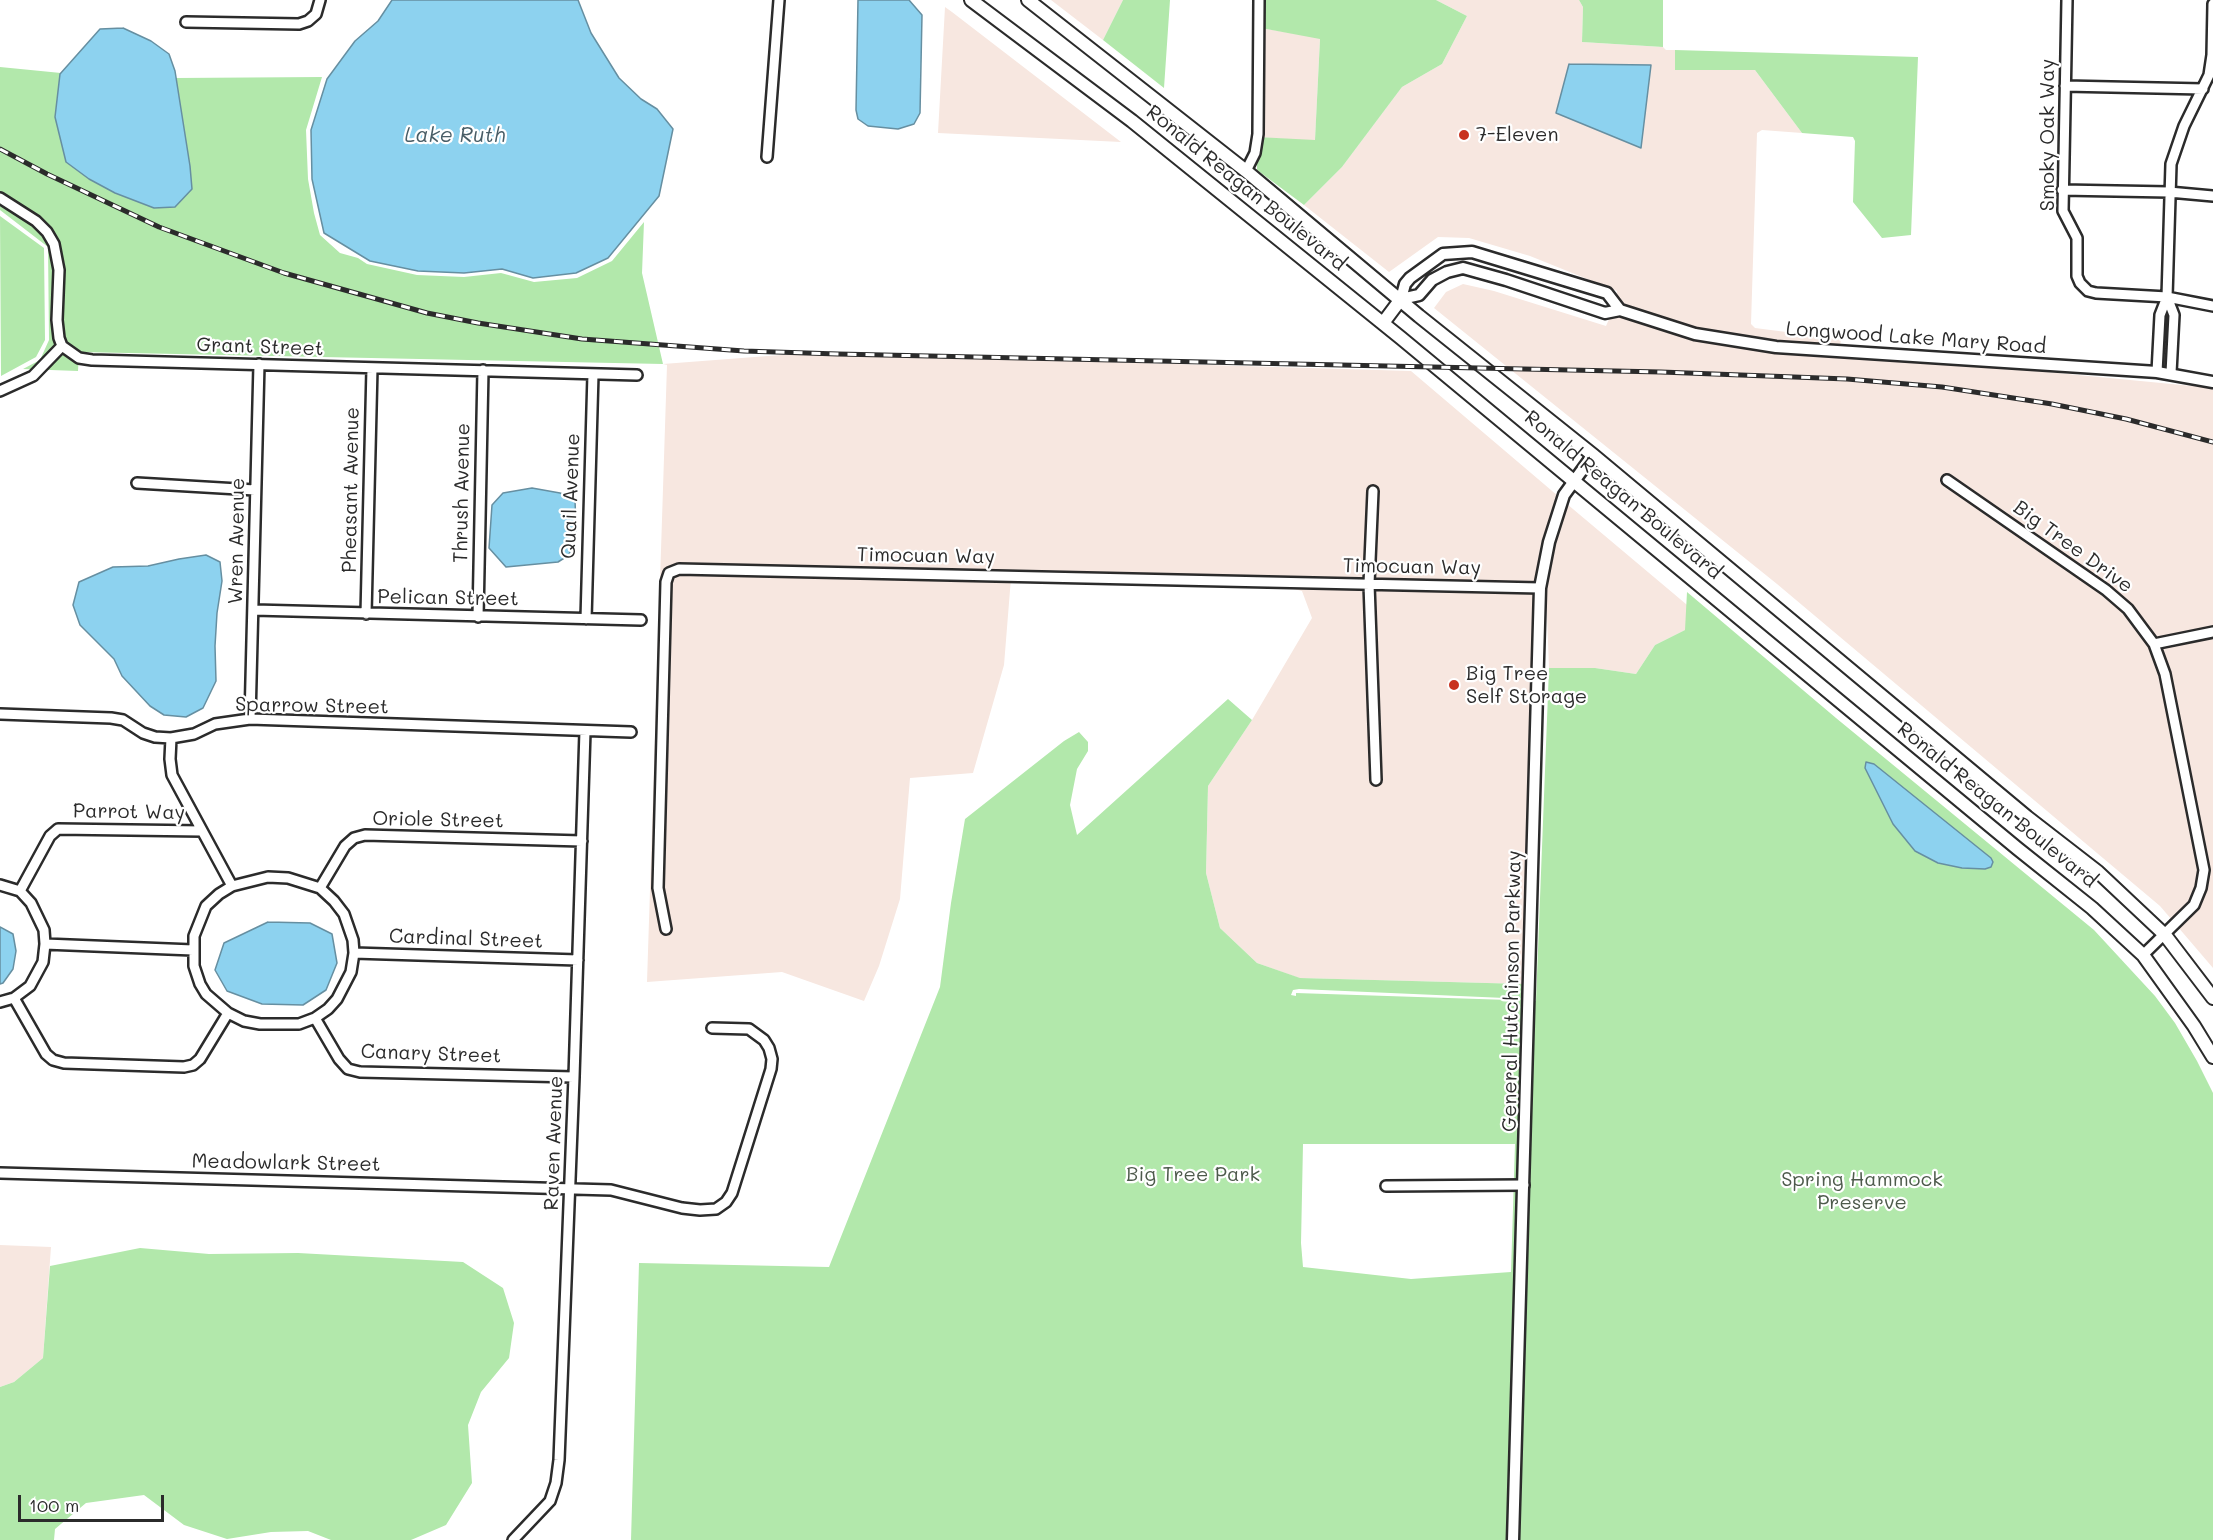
<!DOCTYPE html>
<html>
<head>
<meta charset="utf-8">
<style>
	body { margin:0 }
	#map { position:relative; width:2213px; height:1540px; overflow:hidden; background:#fff; font-family:Mali,sans-serif }
	canvas { display:block }
	.scale { position:absolute; left:18px; top:1495px; width:146px; height:27px; box-sizing:border-box; border:3px solid #2b2b2b; border-top:0; padding-left:8px; font-size:18px; line-height:21px; white-space:nowrap; color:#2b2b2b; -webkit-text-stroke:4px #fff; paint-order:stroke }
</style>
</head>
<body>
<div id="map">
<canvas width="2213" height="1540"></canvas>
<div class="scale">100 m</div>
</div>
<script>
const ctx = document.querySelector('canvas').getContext('2d');
ctx.lineJoin = 'round';
function paint(path, color) { ctx.fillStyle = color; ctx.fill(path, 'evenodd'); }
const shape = rows => new Path2D(rows.map(r => 'M' + r).join(''));
function trace(path, color, width, dash) { ctx.strokeStyle = color; ctx.lineWidth = width; ctx.lineCap = dash ? 'butt' : 'round'; ctx.setLineDash(dash || []); ctx.stroke(path); }
function write(font, color, halo, rows, align = 'center') {
  ctx.font = font + ' Mali,sans-serif'; ctx.lineWidth = 4.5; ctx.setLineDash([]); ctx.textBaseline = 'middle'; ctx.strokeStyle = halo; ctx.fillStyle = color; for (const [text, x, y, turn = 0] of rows) {
    ctx.save(); ctx.translate(x, y); ctx.rotate((+turn || 0) * Math.PI / 180); ctx.textAlign = isNaN(turn) ? turn : align; if (halo) ctx.strokeText(text, 0, 0); ctx.fillText(text, 0, 0); ctx.restore();
  }
}
paint(shape([
	[1051,0,1123,0,1103,40],
	[1436,0,1579,0,1583,7,1582,42,1663,47,1666,50,1675,50,1676,70,1755,70,1802,133,1762,130,1757,133,1751,324,1755,328,1841,339,1840,346,1777,342,1696,330,1624,306,1616,296,1617,291,1530,256,1469,238,1438,237,1389,272,1304,205,1342,167,1402,87,1442,64,1467,16],
	[945,7,952,12,1121,142,938,133],
	[1261,28,1320,38,1315,141,1257,137],
	[1463,284,1494,291,1606,326,1610,317,1620,316,1694,339,1776,352,1985,366,2213,388,2213,968,2160,906,1777,584,1434,308,1446,292],
	[807,353,1411,371,1558,496,1541,543,1534,588,1524,984,1299,978,1257,963,1220,928,1206,873,1208,786,1252,720,1312,618,1302,591,1269,583,1011,578,1004,665,973,773,910,778,900,899,879,966,864,1001,782,972,647,982,667,365,663,364],
	[1567,504,1705,620,1655,645,1636,674,1595,668,1549,668,1546,588,1552,546],
	[0,1245,51,1247,43,1358,14,1382,0,1387]
]), '#f7e7e0');
paint(shape([
	[1123,0,1170,0,1164,88,1103,40],
	[1262,0,1436,0,1467,16,1442,64,1402,87,1342,167,1304,205,1257,170,1257,137,1315,140,1320,39,1261,28],
	[1579,0,1663,0,1663,47,1582,42,1583,7],
	[1675,50,1918,57,1911,235,1882,238,1853,202,1855,141,1853,137,1802,133,1755,70,1675,70],
	[0,67,61,73,55,117,66,162,88,178,190,166,176,78,322,77,306,130,308,179,314,213,320,235,340,253,358,258,367,264,417,275,464,277,501,273,534,282,577,278,612,261,644,222,642,273,663,364,79,352,78,371,23,369,40,360,49,340,48,247,0,210,0,204,32,225,42,235,49,246,55,267,65,265,59,242,51,228,39,217,0,191],
	[0,216,44,248,45,340,36,357,1,376],
	[1687,592,1836,718,2094,930,2155,996,2175,1023,2197,1061,2213,1093,2213,1540,631,1540,639,1263,829,1267,940,987,951,903,965,819,1064,741,1079,732,1088,742,1088,751,1077,769,1070,805,1077,835,1228,699,1252,720,1208,786,1206,873,1220,928,1257,963,1300,978,1524,984,1524,1001,1536,1001,1549,668,1595,668,1636,674,1655,645,1685,630],
	[1299,989,1505,998,1509,1000,1296,993,1296,996,1291,995,1293,990],
	[1303,1144,1515,1144,1511,1272,1411,1279,1303,1267,1301,1243],
	[140,1248,209,1254,298,1253,463,1262,503,1288,514,1323,509,1358,481,1392,468,1425,472,1483,446,1525,411,1540,331,1540,308,1531,271,1532,227,1539,184,1525,144,1495,86,1503,55,1529,54,1540,0,1540,0,1387,14,1382,43,1358,50,1266]
]), '#b2e8ab');
const water = shape([
	[392,0,578,0,591,33,619,78,641,99,657,109,673,129,659,196,608,258,576,273,533,278,502,269,464,273,418,271,370,261,324,233,312,179,311,130,327,79,355,41,378,21,392,0],
	[858,0,909,0,922,15,920,113,914,124,898,129,868,126,858,119,856,110,858,0],
	[123,28,151,41,169,54,175,71,190,166,192,189,175,207,154,208,115,193,89,179,66,162,55,117,60,74,100,29,123,28],
	[1569,64,1651,65,1641,148,1556,113,1569,64],
	[532,488,560,493,575,499,576,530,569,555,558,562,506,567,489,548,492,505,503,493,532,488],
	[206,555,220,562,222,581,217,613,215,646,216,681,203,708,186,717,164,715,150,706,122,676,114,659,80,625,73,605,79,582,113,567,148,566,179,559,206,555],
	[1866,762,1874,764,1991,858,1993,862,1991,867,1985,869,1962,868,1938,863,1915,851,1893,824,1865,768,1866,762],
	[268,922,310,923,332,934,337,963,326,990,303,1005,262,1004,227,991,215,970,224,943,268,922],
	[0,927,13,934,16,951,13,969,3,983,0,984,0,927]
]);
paint(water, '#8dd2ef');
trace(water, '#668fa1', 1.5);
const minor = shape([
	[2067,0,2063,211,2077,238,2077,276,2080,283,2088,291,2096,293,2167,297,2213,306],
	[186,22,299,24,308,21,316,14,320,0],
	[2065,86,2203,89],
	[767,157,779,0],
	[1246,171,1255,153,1258,134,1259,0],
	[2062,190,2169,192,2213,196],
	[0,198,36,221,47,232,54,244,59,270,57,320,59,338,62,346,79,358,92,360,637,375],
	[2157,372,2160,315,2167,297],
	[2171,373,2174,315,2167,297,2171,164,2184,126,2209,75,2212,55,2213,4],
	[0,391,33,376,62,346],
	[1947,480,2106,590,2128,609,2154,644,2165,674,2204,870,2201,888,2194,905,2143,955],
	[137,483,255,490],
	[1373,491,1369,584,1376,780],
	[254,610,641,620],
	[366,614,372,368],
	[478,617,483,370],
	[586,619,593,374],
	[2154,644,2213,632],
	[0,714,111,718,123,720,143,733,155,737,171,738,194,734,215,724,250,719,631,732],
	[250,719,259,364],
	[171,738,170,759,172,775,232,886],
	[268,877,288,878,320,888,334,901,344,914,353,940,354,953,351,972,337,999,328,1009,315,1018,299,1024,260,1024,244,1021,228,1013,206,994,200,984,194,966,194,936,206,906,219,894,232,886,268,877],
	[0,885,20,891,31,903,44,930,45,944,43,962,30,986,14,998,0,1002],
	[320,888,345,846,354,838,365,835,582,841],
	[20,891,50,836,58,829,202,831],
	[666,929,658,888,666,582,669,573,679,569,1540,588],
	[45,944,193,950],
	[354,953,578,960],
	[14,998,46,1054,53,1060,64,1063,184,1067,193,1065,200,1059,228,1013],
	[315,1018,339,1059,348,1069,360,1072,574,1077],
	[0,1173,611,1190,682,1208,700,1210,716,1209,726,1202,732,1193,771,1069,772,1059,769,1048,764,1040,749,1029,712,1028],
	[1386,1186,1524,1185],
	[513,1540,550,1501,556,1483,559,1460,574,1077,585,731]
]);
const tertiary = shape([
	[1620,310,1607,293,1472,252,1443,254,1410,278,1405,284,1401,299,1419,295,1432,280,1447,272,1463,268,1506,280,1605,313,1620,310,1695,334,1776,347,2157,372,2213,382],
	[1513,1540,1540,588,1549,542,1564,495,1593,455]
]);
const secondary = shape([
	[971,0,1132,121,1401,338,2018,849,2092,908,2143,955,2194,1026,2213,1057],
	[1028,0,1246,171,1419,316,1593,455,2027,817,2098,872,2165,935,2213,998],
	[1383,323,1401,299]
]);
trace(minor, '#2b2b2b', 14);
trace(tertiary, '#2b2b2b', 15);
trace(secondary, '#2b2b2b', 16);
trace(minor, '#fff', 9);
trace(tertiary, '#fff', 10);
trace(secondary, '#fff', 12);
const rail = shape([
	[0,149,47,174,159,227,284,273,427,313,478,323,582,339,744,351,838,354,1661,372,1847,379,1942,387,2052,404,2126,419,2213,442]
]);
trace(rail, '#2b2b2b', 5);
trace(rail, '#fff', 3, [9]);
for (const [x, y, r, color] of [
	[1464,135,6,"#c8321e"],
	[1454,685,6,"#c8321e"]
]) { const dot = new Path2D(); dot.arc(x, y, r, 0, 2 * Math.PI); ctx.fillStyle = color; ctx.fill(dot); trace(dot, '#fff', 2); }
write('20px', '#2b2b2b', '#fff', [
	["7-Eleven",1476,135],
	["Big Tree",1466,674],
	["Self Storage",1466,697]
], 'left');
write('20px', '#2b2b2b', '#fff', [
	["Smoky Oak Way",2048,135,-90],
	["Ronald Reagan Boulevard",1246,188,39],
	["Longwood Lake Mary Road",1916,338,4],
	["Grant Street",260,347,2],
	["Pheasant Avenue",351,490,-89],
	["Thrush Avenue",462,493,-89],
	["Ronald Reagan Boulevard",1623,495,40],
	["Quail Avenue",571,496,-88],
	["Wren Avenue",237,541,-89],
	["Big Tree Drive",2073,547,36],
	["Timocuan Way",926,556,1],
	["Timocuan Way",1412,567,1],
	["Pelican Street",448,598,1],
	["Sparrow Street",312,706,1],
	["Ronald Reagan Boulevard",1997,805,39],
	["Parrot Way",129,812,1],
	["Oriole Street",438,820,1],
	["Cardinal Street",466,939,2],
	["General Hutchinson Parkway",1512,991,-89],
	["Canary Street",431,1054,2],
	["Raven Avenue",554,1143,-88],
	["Meadowlark Street",286,1163,1]
]);
write('20px', '#4d5a4b', '#fff', [
	["Big Tree Park",1193,1175],
	["Spring Hammock",1862,1180],
	["Preserve",1862,1203]
]);
write('italic 21px', '#485d66', '#fff', [
	["Lake Ruth",455,136]
]);
</script>
</body>
</html>
